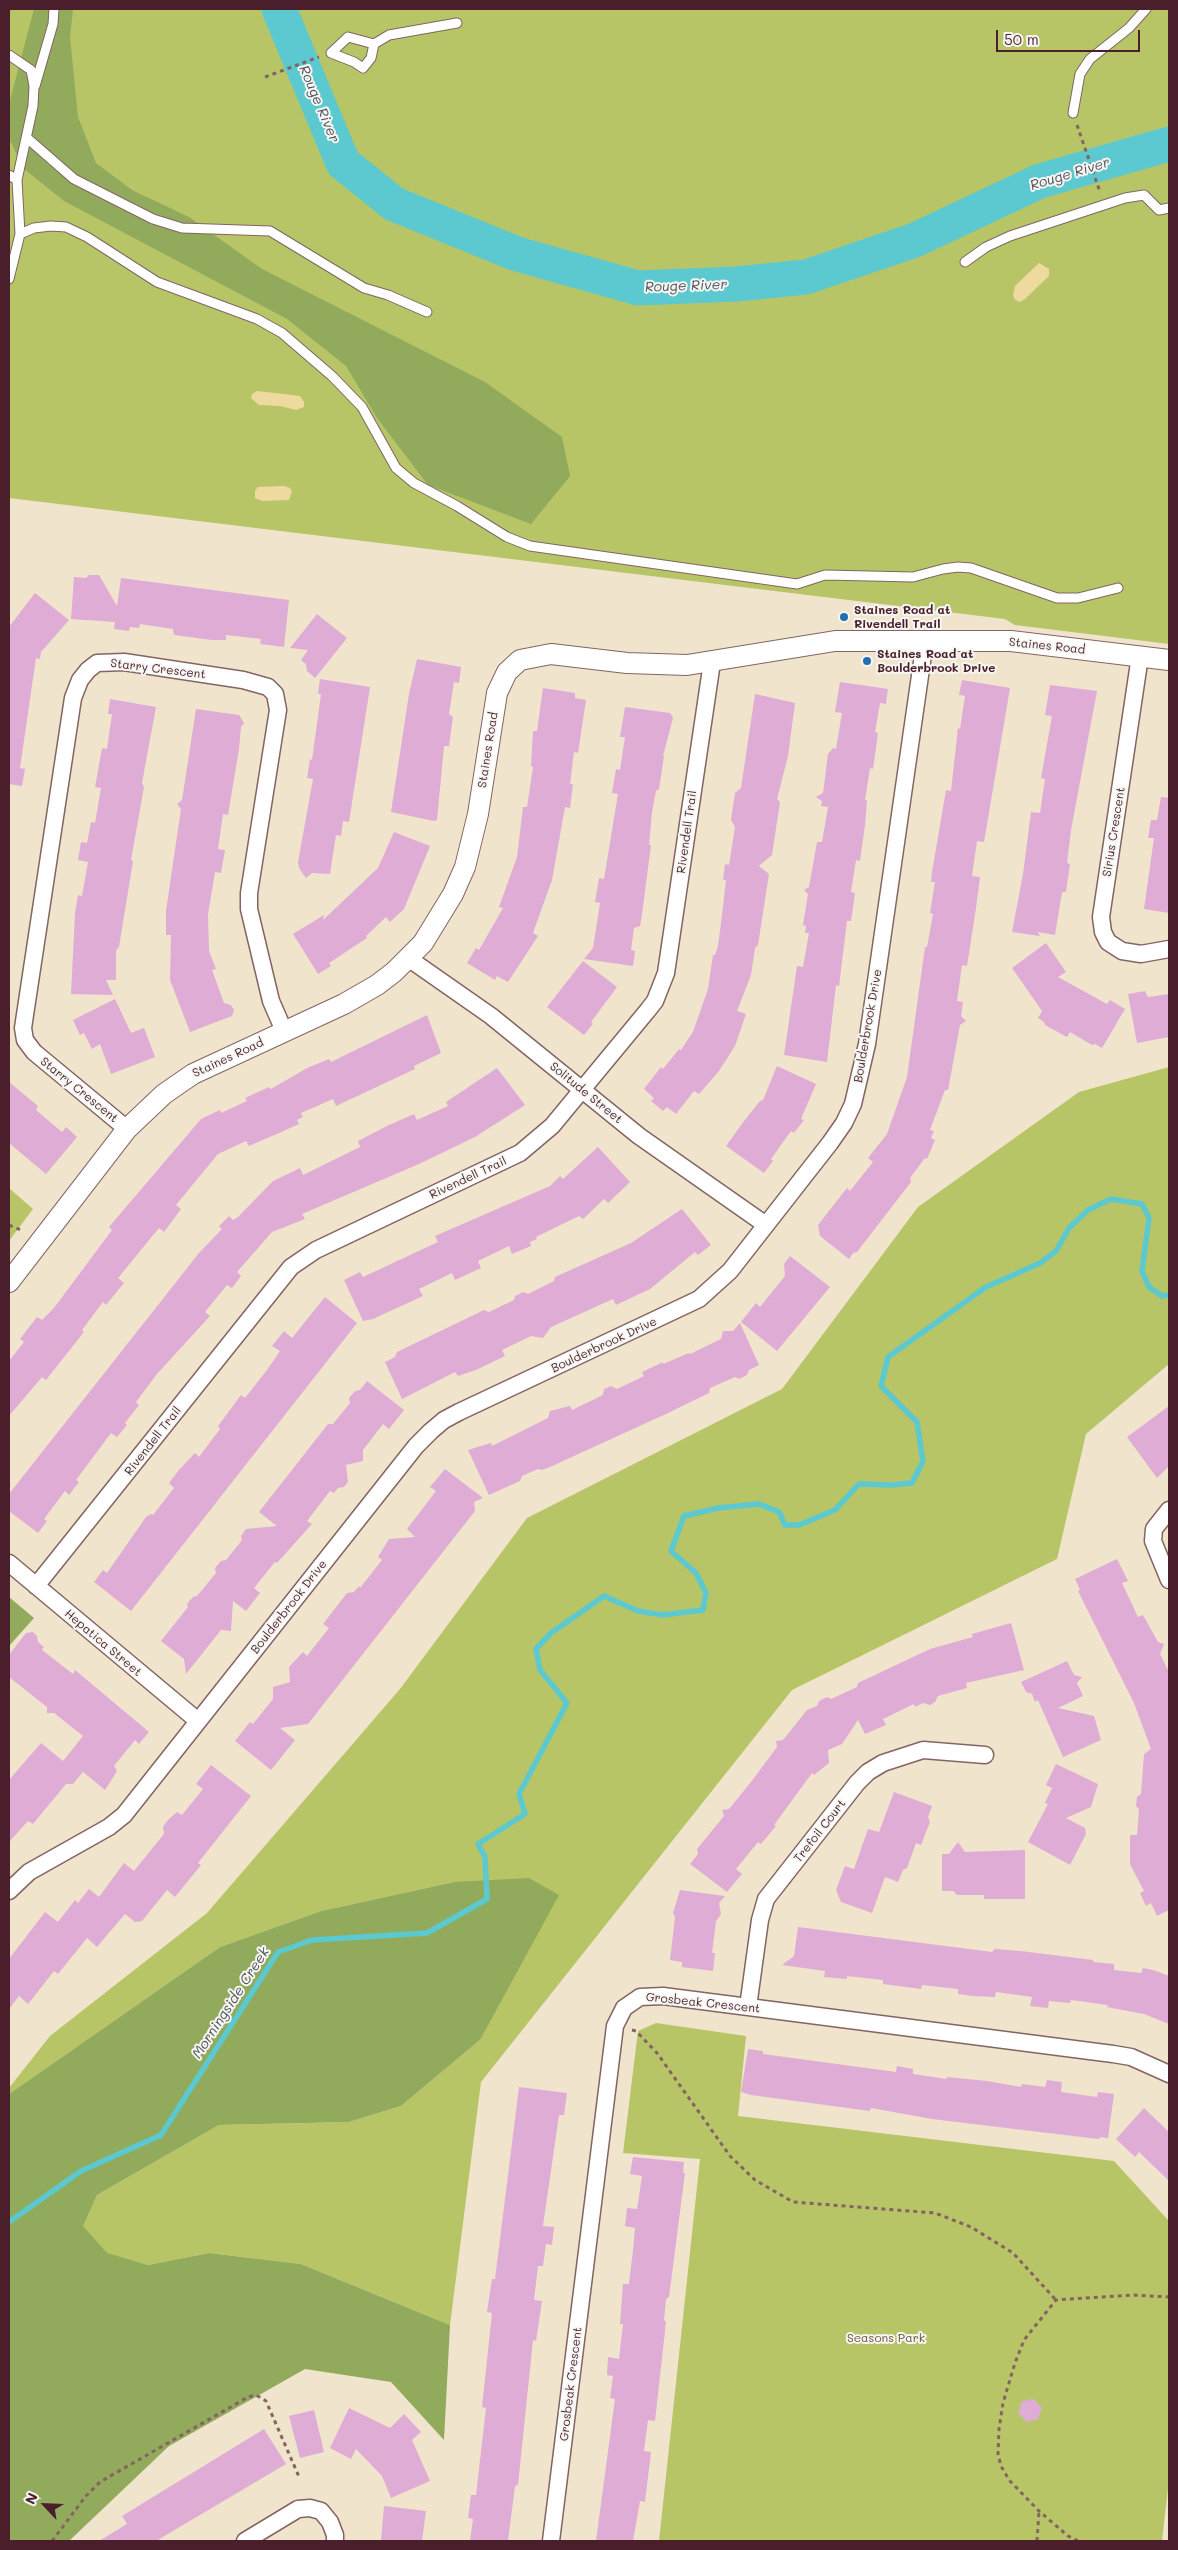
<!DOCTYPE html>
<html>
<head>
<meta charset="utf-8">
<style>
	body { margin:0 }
	#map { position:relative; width:1178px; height:2550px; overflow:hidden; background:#f1e4cc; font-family:Mali,sans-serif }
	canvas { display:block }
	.frame { position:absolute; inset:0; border:10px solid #4a1f2b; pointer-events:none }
	.north { position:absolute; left:20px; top:2480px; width:50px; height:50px; -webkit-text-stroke:4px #f6f6f2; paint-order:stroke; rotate:295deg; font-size:14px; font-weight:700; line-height:20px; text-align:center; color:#4a1f2b }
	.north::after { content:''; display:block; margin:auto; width:18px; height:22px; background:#4a1f2b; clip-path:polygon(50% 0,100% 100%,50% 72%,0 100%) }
	.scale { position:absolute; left:996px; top:30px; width:144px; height:22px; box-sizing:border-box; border:2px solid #4a1f2b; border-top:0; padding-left:6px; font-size:15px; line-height:18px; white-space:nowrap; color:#4a1f2b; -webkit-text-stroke:4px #f6f6f2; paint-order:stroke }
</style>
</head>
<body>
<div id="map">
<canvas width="1178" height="2550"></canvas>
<div class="frame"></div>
<div class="north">N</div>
<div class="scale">50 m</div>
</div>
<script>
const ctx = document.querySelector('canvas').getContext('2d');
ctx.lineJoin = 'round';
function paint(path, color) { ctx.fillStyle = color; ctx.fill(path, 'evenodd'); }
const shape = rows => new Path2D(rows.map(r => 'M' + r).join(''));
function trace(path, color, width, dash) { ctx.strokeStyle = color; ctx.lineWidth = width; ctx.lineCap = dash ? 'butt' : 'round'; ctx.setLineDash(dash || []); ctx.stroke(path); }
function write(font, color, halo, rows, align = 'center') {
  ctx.font = font + ' Mali,sans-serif'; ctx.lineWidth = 4; ctx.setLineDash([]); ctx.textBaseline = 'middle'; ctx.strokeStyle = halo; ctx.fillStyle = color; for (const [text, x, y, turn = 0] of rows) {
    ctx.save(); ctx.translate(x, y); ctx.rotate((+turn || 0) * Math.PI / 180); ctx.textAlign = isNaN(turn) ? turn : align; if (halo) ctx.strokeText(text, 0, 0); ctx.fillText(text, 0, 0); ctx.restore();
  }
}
paint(shape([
	[9,9,1169,9,1169,644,1015,625,1005,619,9,498],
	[1169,1067,1169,1364,1086,1434,1057,1559,792,1690,481,2082,450,2325,301,2264,209,2253,148,2265,107,2254,82,2226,97,2195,219,2125,349,2122,401,2106,480,2040,454,1882,321,1911,220,1947,9,2094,9,2088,50,2036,207,1913,400,1689,527,1518,782,1389,918,1207,1079,1092],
	[9,1188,33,1209,9,1241],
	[656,2023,746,2036,738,2116,1114,2161,1169,2221,1169,2479,1162,2541,659,2541,700,2159,623,2153,638,2031]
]), '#b8c566');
paint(shape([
	[34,9,73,9,70,37,78,117,96,163,132,190,189,217,262,269,485,382,562,437,570,476,531,524,428,485,377,418,346,366,287,319,64,201,23,168,9,138,9,104],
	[9,1597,34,1618,9,1646],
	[529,1878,559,1895,480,2040,401,2106,349,2122,219,2125,97,2195,83,2226,107,2253,148,2265,209,2253,301,2264,450,2325,444,2440,391,2382,305,2369,169,2446,69,2541,9,2541,9,2094,220,1947,321,1911,454,1882]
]), '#92aa5b');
paint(shape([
	[1039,263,1049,269,1049,276,1025,299,1020,302,1015,300,1013,295,1015,286],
	[257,391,300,396,304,402,304,407,296,410,280,406,259,405,251,398,252,394],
	[284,486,290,488,292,491,289,500,262,501,255,498,255,491,258,487]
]), '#eeda9e');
trace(shape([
	[9,2222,81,2171,161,2135,278,1952,312,1940,427,1933,487,1899,485,1857,478,1844,525,1814,519,1794,567,1703,540,1670,536,1649,551,1633,604,1596,638,1611,662,1615,703,1610,706,1593,696,1573,671,1551,684,1516,718,1508,759,1504,779,1512,785,1525,799,1525,835,1510,859,1484,891,1485,912,1483,923,1461,917,1422,881,1386,888,1357,986,1287,1040,1263,1056,1251,1069,1228,1088,1210,1111,1199,1142,1204,1149,1218,1142,1271,1149,1287,1162,1296,1169,1295]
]), '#5bc9cf', 5.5);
trace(shape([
	[279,9,343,163,394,204,517,254,638,288,737,284,806,277,915,240,1040,181,1169,144]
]), '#5bc9cf', 35);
paint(shape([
	[89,575,99,575,117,606,121,578,289,600,284,647,260,644,261,639,226,635,226,640,212,640,174,635,173,629,140,624,139,628,130,627,129,631,114,629,115,622,71,619,74,577,86,578],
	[35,593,69,620,41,652,40,659,36,658,20,768,25,769,22,786,9,784,9,627],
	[317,614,347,638,315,678,307,671,306,664,301,660,308,650,290,648],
	[417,659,461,667,459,683,454,682,449,714,453,717,449,746,444,746,437,820,434,821,391,812,409,694],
	[320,679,370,687,349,822,343,821,341,836,336,835,330,874,312,873,306,878,299,868,298,862,313,779,307,778,310,759,312,760,321,694,318,694],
	[962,680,1010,688,984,842,977,841,972,876,980,877,976,908,967,966,962,965,957,1001,963,1002,961,1016,966,1021,960,1025,948,1090,945,1090,930,1130,934,1131,931,1138,935,1140,927,1159,925,1158,910,1178,911,1182,857,1252,853,1253,849,1259,820,1236,818,1225,847,1188,850,1191,873,1162,868,1158,887,1134,907,1077,925,947,927,947,933,914,930,913,935,882,931,882,932,872,946,790,951,791,958,728,960,729,965,696,959,695],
	[840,682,888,689,886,704,880,703,875,732,878,733,873,769,870,768,865,800,867,800,865,825,860,861,856,860,851,892,855,893,851,921,847,921,839,986,836,985,827,1062,784,1055,797,966,803,967,809,933,805,933,806,926,803,925,808,894,804,890,809,887,817,842,822,842,828,807,821,806,822,801,816,797,823,793,828,754,833,748,836,749,842,713,835,712],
	[1050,685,1097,691,1071,830,1067,863,1070,864,1066,892,1062,892,1055,935,1038,932,1040,936,1012,932,1023,874,1031,812,1040,813,1045,779,1041,778,1052,716,1045,715],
	[543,688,575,693,575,698,586,700,578,753,574,752,570,784,573,784,570,808,565,807,552,880,533,933,538,936,508,982,497,976,495,980,467,963,476,948,479,950,503,908,499,907,517,857,523,807,527,807,533,767,531,766,533,731,537,731],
	[755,694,795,703,788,756,777,799,780,802,772,855,759,866,769,874,758,945,755,948,751,975,737,1011,746,1014,735,1046,719,1071,699,1094,694,1091,676,1114,667,1107,663,1111,651,1101,654,1098,644,1089,661,1067,663,1069,679,1049,681,1050,693,1032,708,989,713,955,715,955,718,946,722,915,726,880,723,880,725,864,729,865,735,827,731,820,735,793,741,788],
	[110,699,156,707,142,783,144,787,131,860,133,861,119,947,116,950,116,980,106,980,113,995,71,994,75,913,78,895,82,896,88,862,78,860,81,842,87,843,91,822,95,823,101,788,95,787,102,748,107,749,112,714,108,714],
	[625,707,670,713,673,718,663,756,664,756,659,789,656,791,652,812,649,845,651,845,642,914,640,926,634,928,631,950,635,951,633,966,584,959,593,948,600,903,595,902,599,878,604,879,613,824,618,794,612,793,616,769,620,770,625,737,620,737],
	[196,709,239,715,244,723,241,727,239,749,228,815,223,814,218,849,225,850,221,873,215,872,208,914,209,951,216,969,212,970,224,1003,231,1005,234,1010,232,1016,190,1032,170,980,171,935,166,935,166,911,181,809,177,804,182,800],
	[1161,797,1169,798,1169,913,1144,909,1154,838,1148,838,1151,820,1157,820],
	[394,832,430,846,404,909,390,922,386,917,366,936,367,938,329,963,331,966,318,974,293,934,324,915,323,920,378,868],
	[1046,943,1066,972,1058,977,1107,1004,1110,1000,1125,1009,1102,1048,1095,1044,1092,1045,1070,1032,1067,1037,1045,1025,1044,1022,1038,1018,1042,1011,1012,968],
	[583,961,617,987,591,1022,593,1024,584,1035,547,1007],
	[1145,991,1148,997,1169,994,1169,1037,1137,1043,1128,994],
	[115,999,131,1033,144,1028,155,1057,111,1074,100,1044,92,1049,84,1033,80,1035,73,1020],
	[427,1015,441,1053,414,1066,415,1069,336,1106,333,1099,301,1113,303,1117,297,1120,299,1124,279,1133,249,1146,246,1141,218,1154,176,1205,181,1209,164,1232,159,1228,118,1278,124,1283,106,1305,103,1302,82,1330,84,1332,46,1380,42,1377,9,1416,9,1361,24,1342,20,1339,37,1317,42,1320,54,1308,112,1230,109,1227,201,1119,220,1110,221,1113,247,1101,245,1098,269,1087,271,1089,307,1068,329,1059,331,1062],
	[777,1066,816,1084,801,1119,804,1120,794,1133,791,1131,771,1159,773,1161,764,1173,726,1146,744,1121,760,1101,763,1100],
	[497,1068,525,1105,475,1137,419,1164,302,1214,305,1219,272,1232,237,1272,241,1276,232,1288,227,1285,205,1312,210,1316,157,1374,136,1402,139,1405,125,1423,127,1425,117,1437,111,1433,76,1480,79,1482,69,1495,65,1491,44,1519,47,1521,38,1533,9,1511,9,1494,199,1253,222,1229,219,1226,229,1216,233,1220,238,1217,273,1181,300,1168,303,1175,360,1147,358,1141,387,1126,414,1114,417,1120,448,1106,446,1102],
	[9,1082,38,1106,36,1110,62,1132,66,1127,77,1137,46,1174,9,1143],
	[598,1147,630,1182,608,1203,604,1199,583,1219,579,1216,536,1237,537,1239,530,1242,531,1246,512,1254,509,1246,478,1261,481,1268,455,1280,452,1273,419,1289,423,1296,373,1319,363,1321,344,1280,360,1272,363,1277,438,1242,435,1236,550,1186,560,1176,563,1179],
	[682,1209,711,1245,698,1255,695,1252,650,1289,616,1305,613,1299,551,1327,543,1338,531,1336,502,1350,505,1356,476,1370,458,1376,455,1372,402,1399,385,1362,395,1357,397,1352,484,1310,489,1312,514,1300,515,1296,523,1292,528,1294,554,1281,555,1277,631,1243],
	[790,1256,830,1287,777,1351,741,1322,756,1303,760,1307,785,1276,784,1264],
	[325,1297,357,1323,131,1611,94,1582,103,1570,107,1573,146,1517,151,1514,153,1515,174,1488,169,1483,179,1470,195,1453,199,1457,220,1429,218,1426,241,1395,245,1398,267,1370,280,1351,272,1346,284,1331,292,1338],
	[740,1323,759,1365,749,1370,747,1375,739,1379,735,1377,710,1388,709,1393,668,1413,550,1467,542,1470,538,1469,522,1476,520,1481,489,1495,468,1450,491,1443,492,1446,548,1418,550,1411,570,1406,572,1410,603,1395,604,1389,611,1386,617,1389,644,1376,642,1372,663,1362,663,1364,689,1353,690,1354,721,1339,723,1331,733,1331],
	[367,1381,404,1410,389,1429,383,1424,363,1450,363,1461,346,1465,348,1482,344,1487,338,1488,334,1493,330,1491,307,1521,312,1524,277,1563,275,1562,254,1588,260,1593,246,1611,233,1601,231,1631,221,1630,186,1674,184,1659,161,1641,188,1607,187,1604,193,1597,197,1596,216,1573,215,1568,221,1561,226,1560,242,1540,241,1536,246,1529,277,1526,259,1512,328,1424,333,1424,350,1403,349,1398,355,1391,360,1390],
	[1169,1406,1169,1466,1157,1478,1127,1437],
	[445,1469,483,1498,474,1502,475,1511,308,1724,280,1728,295,1740,271,1770,235,1741,250,1722,253,1724,273,1699,273,1687,290,1682,289,1667,303,1652,307,1656,329,1628,323,1624,347,1593,354,1592,359,1586,360,1588,382,1560,378,1557,389,1539,415,1537,407,1529,436,1491,430,1487],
	[1117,1559,1128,1581,1122,1583,1138,1617,1143,1615,1158,1642,1164,1644,1160,1654,1169,1672,1169,1910,1157,1916,1151,1903,1146,1906,1140,1893,1144,1891,1130,1864,1130,1835,1137,1835,1139,1809,1136,1806,1137,1797,1141,1794,1144,1754,1151,1749,1134,1703,1078,1591,1080,1590,1075,1579],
	[1011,1623,1024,1670,966,1683,967,1688,938,1696,935,1702,930,1705,923,1703,915,1707,914,1704,883,1719,886,1725,865,1734,858,1720,842,1744,828,1750,829,1763,814,1775,812,1773,774,1825,776,1826,761,1844,758,1842,736,1869,742,1874,727,1892,690,1864,698,1854,697,1849,724,1816,722,1810,729,1809,751,1782,777,1747,776,1741,783,1740,807,1710,817,1706,819,1701,827,1697,831,1699,857,1687,858,1683,930,1649,973,1637,972,1634],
	[33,1632,37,1636,38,1642,44,1647,42,1650,73,1674,75,1670,149,1732,139,1744,135,1740,114,1766,117,1771,105,1790,83,1772,73,1784,66,1784,33,1824,28,1821,9,1842,9,1780,41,1743,63,1761,83,1736,54,1713,47,1713,47,1707,9,1677,9,1655,26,1633],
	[1067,1661,1074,1675,1082,1677,1077,1683,1083,1696,1058,1708,1094,1716,1101,1740,1063,1757,1038,1700,1035,1702,1032,1694,1026,1692,1021,1682],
	[1056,1764,1098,1784,1091,1807,1066,1818,1085,1828,1086,1834,1070,1865,1028,1842,1048,1804,1045,1803,1052,1788,1046,1785],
	[211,1765,251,1796,198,1863,201,1865,175,1897,167,1890,142,1921,135,1922,125,1914,97,1947,87,1938,58,1974,54,1971,28,2004,19,1996,9,2009,9,1959,45,1912,58,1922,75,1900,78,1903,89,1889,99,1897,124,1863,134,1871,164,1834,163,1827,167,1821,177,1812,182,1815,203,1789,196,1784],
	[894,1792,932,1806,928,1817,930,1822,921,1845,916,1843,907,1868,903,1870,898,1882,885,1877,872,1913,841,1902,836,1890,845,1866,854,1869,868,1829,879,1832],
	[958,1842,965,1852,1025,1850,1025,1899,984,1899,984,1895,957,1895,953,1891,942,1891,942,1854,949,1854],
	[680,1890,725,1896,719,1903,721,1914,716,1921,712,1953,715,1953,713,1971,682,1967,682,1962,670,1960,675,1917,673,1913],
	[798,1927,992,1952,995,1949,1021,1951,1093,1960,1093,1962,1114,1964,1114,1970,1141,1973,1143,1968,1153,1970,1169,1976,1169,2024,1144,2014,1107,2007,1108,2005,1071,2000,1070,2003,1049,2001,1048,2008,1030,2006,1032,1997,996,1992,995,1997,973,1996,958,1994,958,1989,922,1985,921,1989,883,1984,883,1980,847,1976,847,1979,824,1977,825,1971,782,1965,794,1956],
	[748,2049,763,2051,763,2054,896,2072,897,2066,913,2069,913,2074,947,2079,947,2077,987,2081,1021,2087,1022,2084,1045,2087,1047,2080,1062,2082,1061,2092,1097,2097,1098,2092,1114,2094,1108,2138,1101,2137,1098,2139,932,2119,871,2108,870,2111,751,2095,741,2092],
	[519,2087,567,2093,564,2115,559,2115,543,2226,554,2227,552,2245,546,2244,543,2266,538,2266,534,2300,542,2301,536,2341,533,2340,518,2485,515,2486,508,2541,470,2541,473,2519,468,2518,471,2495,476,2495,486,2408,482,2407,492,2313,487,2312,492,2279,495,2279],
	[1144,2108,1169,2132,1169,2181,1139,2152,1135,2157,1116,2139],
	[633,2157,684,2162,683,2173,685,2173,669,2297,666,2299,664,2320,666,2322,655,2421,648,2420,644,2451,651,2452,645,2502,640,2501,633,2541,596,2541,615,2399,610,2398,613,2376,607,2375,608,2357,619,2359,623,2324,620,2324,623,2284,629,2284,633,2250,635,2228,625,2226,627,2208,637,2209,642,2176,630,2174],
	[1034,2399,1042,2408,1038,2419,1027,2422,1018,2413,1022,2401],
	[349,2408,390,2428,404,2414,421,2432,412,2440,430,2481,391,2498,382,2476,356,2449,351,2459,330,2448],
	[314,2410,324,2452,300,2458,289,2416],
	[264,2429,286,2464,156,2541,99,2541,127,2524,122,2516],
	[384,2506,426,2511,422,2541,381,2541]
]), '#dfacd5');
const service = shape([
	[374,44,371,58,363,68,354,62,331,53,348,37,374,44,389,35,457,23],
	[9,55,31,70,34,86,33,106,17,180,9,175],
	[35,86,53,24,54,9],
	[1073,113,1080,74,1090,59,1129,28,1146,9],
	[27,138,74,179,153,219,182,228,270,231,364,288,388,295,427,312],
	[20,234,34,228,51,226,66,227,87,237,157,282,257,319,282,333,332,376,362,407,396,468,414,483,457,506,507,537,530,546,797,584,825,575,913,577,943,569,958,567,971,568,1057,598,1078,598,1118,588],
	[965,262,986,247,1010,236,1125,198,1144,195,1159,210,1169,208],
	[9,279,20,234,17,180]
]);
const minor = shape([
	[1140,656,1101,917,1103,932,1108,942,1122,951,1141,954,1169,949],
	[408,958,491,1016,639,1136,766,1225],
	[127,1129,34,1052,25,1040,23,1028,73,698,80,680,88,670,97,663,124,662,243,680,268,687,275,694,278,710,249,893,249,909,271,1001,284,1031],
	[1169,1510,1154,1529,1153,1541,1169,1580],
	[9,1563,198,1721],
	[36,1586,291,1267,316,1250,520,1153,552,1126,648,1010,655,1001,666,973,712,662],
	[9,1891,29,1872,109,1827,124,1815,416,1446,431,1431,444,1420,459,1412,699,1299,730,1271,830,1143,844,1123,853,1104,867,1044,925,641],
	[748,2007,760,1920,766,1899,857,1783,868,1772,883,1763,923,1750,985,1755],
	[245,2541,298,2509,310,2508,321,2511,330,2522,335,2535,335,2541],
	[551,2541,615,2026,624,2008,640,1997,663,1996,1113,2054,1131,2057,1169,2074]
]);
const tertiary = shape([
	[9,1282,127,1129,164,1094,193,1074,344,1004,377,985,394,972,423,943,453,894,465,867,478,814,497,693,507,672,520,660,551,654,627,663,687,665,835,641,1011,641,1169,660]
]);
trace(service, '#846463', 11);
trace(minor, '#846463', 19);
trace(tertiary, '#846463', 22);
trace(shape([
	[265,77,319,57],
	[1077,125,1100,192],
	[9,1225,21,1230],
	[632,2030,636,2031,657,2053,730,2156,755,2180,793,2202,935,2213,971,2227,1013,2253,1056,2300],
	[52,2541,86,2496,100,2482,248,2397,256,2395,266,2401,300,2479],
	[1037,2541,1039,2511],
	[1078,2541,1068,2536,1039,2511,1009,2480,1001,2466,998,2454,999,2429,1003,2403,1015,2363,1024,2340,1056,2300,1132,2295,1169,2297]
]), '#846463', 3, [4, 4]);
trace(service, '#fff', 9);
trace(minor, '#fff', 16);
trace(tertiary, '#fff', 20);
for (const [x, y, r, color] of [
	[844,617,5,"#1f6fb2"],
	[867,661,5,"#1f6fb2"]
]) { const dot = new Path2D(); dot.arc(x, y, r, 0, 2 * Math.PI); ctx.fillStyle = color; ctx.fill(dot); trace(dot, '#f6f6f2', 2); }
write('bold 12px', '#4a1f2b', '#f6f6f2', [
	["Staines Road at",854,610],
	["Rivendell Trail",854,624],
	["Staines Road at",877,654],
	["Boulderbrook Drive",877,668]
], 'left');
write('12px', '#4a1f2b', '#f6f6f2', [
	["Staines Road",1047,646,6],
	["Starry Crescent",158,669,7],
	["Staines Road",488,750,-81],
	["Rivendell Trail",687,832,-82],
	["Sirius Crescent",1114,832,-81],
	["Boulderbrook Drive",868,1026,-80],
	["Staines Road",228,1058,-25],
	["Starry Crescent",79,1090,39],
	["Solitude Street",586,1093,39],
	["Rivendell Trail",468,1178,-25],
	["Boulderbrook Drive",604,1345,-25],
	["Rivendell Trail",153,1441,-52],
	["Boulderbrook Drive",289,1607,-52],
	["Hepatica Street",103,1643,40],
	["Trefoil Court",820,1831,-52],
	["Grosbeak Crescent",703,2003,6],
	["Grosbeak Crescent",571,2384,-83]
]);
write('12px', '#6b513d', '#f6f6f2', [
	["Seasons Park",886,2338]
]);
write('italic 14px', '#4f525c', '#f6f6f2', [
	["Rouge River",319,104,67],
	["Rouge River",1070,174,-17],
	["Rouge River",686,286,-2],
	["Morningside Creek",231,2003,-57]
]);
</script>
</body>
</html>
